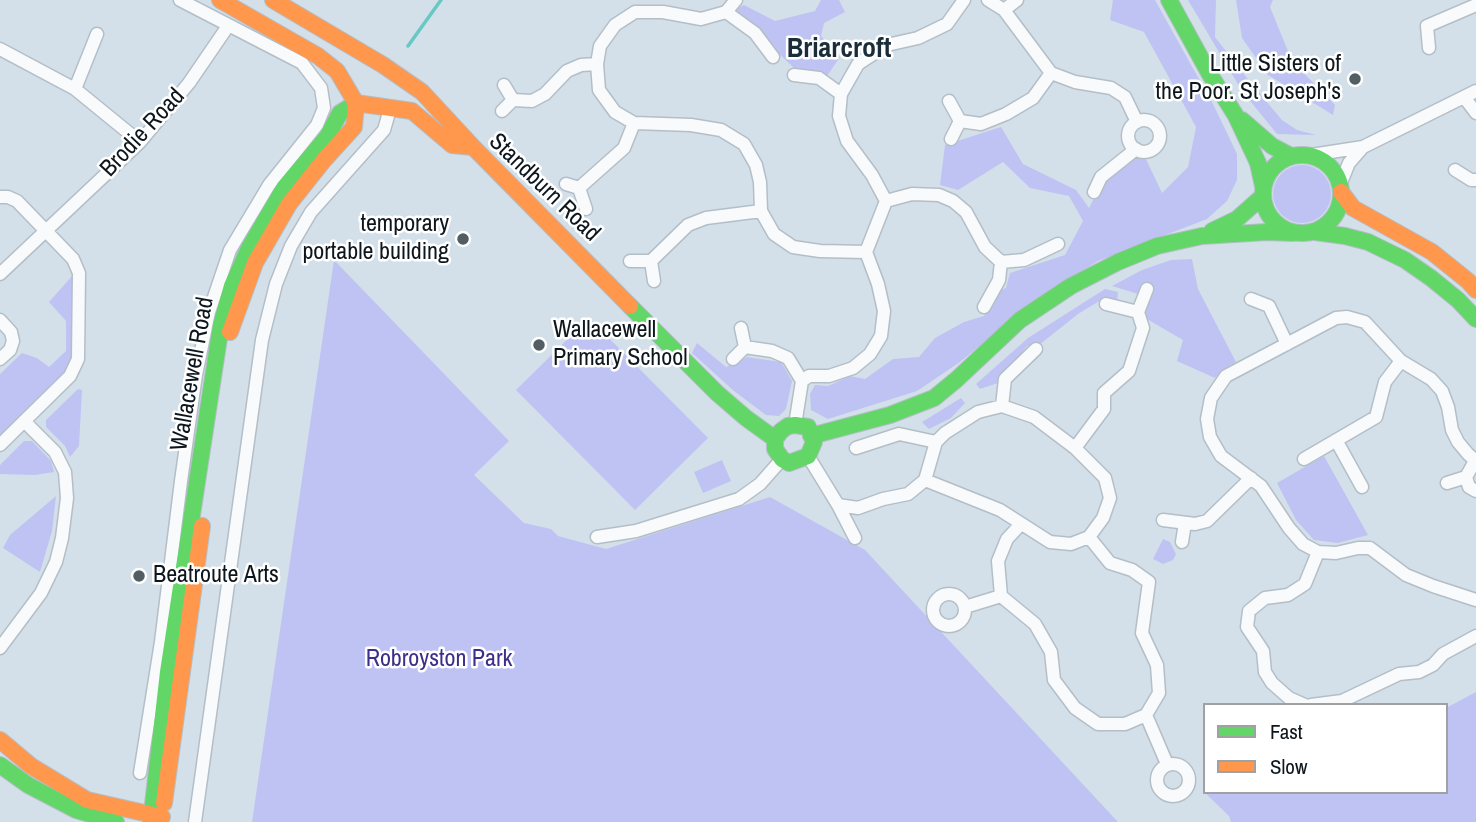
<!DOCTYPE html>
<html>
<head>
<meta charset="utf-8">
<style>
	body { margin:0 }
	#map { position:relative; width:1476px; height:822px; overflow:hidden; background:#d3e0e9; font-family:"Archivo Narrow",sans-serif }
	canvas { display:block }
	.legend { position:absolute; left:1203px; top:703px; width:245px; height:91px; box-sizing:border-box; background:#fff; border:2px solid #9ea2a4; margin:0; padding:9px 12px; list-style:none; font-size:21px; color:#0d161c }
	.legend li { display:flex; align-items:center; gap:14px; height:35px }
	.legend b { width:35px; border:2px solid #9ea2a4 }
</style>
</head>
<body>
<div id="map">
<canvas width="1476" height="822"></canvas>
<ul class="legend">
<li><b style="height:9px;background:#63d668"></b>Fast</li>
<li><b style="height:9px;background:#ff974d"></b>Slow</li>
</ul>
</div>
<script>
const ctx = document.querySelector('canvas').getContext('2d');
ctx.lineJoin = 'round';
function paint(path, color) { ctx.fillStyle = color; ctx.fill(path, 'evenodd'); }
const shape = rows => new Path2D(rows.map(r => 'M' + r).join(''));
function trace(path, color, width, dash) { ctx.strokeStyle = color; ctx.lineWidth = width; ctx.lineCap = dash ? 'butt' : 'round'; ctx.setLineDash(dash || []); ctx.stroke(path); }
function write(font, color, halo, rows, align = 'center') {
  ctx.font = font + ' "Archivo Narrow",sans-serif'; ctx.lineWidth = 5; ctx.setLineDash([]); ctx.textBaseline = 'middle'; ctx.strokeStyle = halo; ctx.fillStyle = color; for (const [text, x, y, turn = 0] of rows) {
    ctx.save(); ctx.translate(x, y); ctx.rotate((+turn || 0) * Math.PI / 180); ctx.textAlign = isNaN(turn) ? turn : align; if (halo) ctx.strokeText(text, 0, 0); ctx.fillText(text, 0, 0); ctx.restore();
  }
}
paint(shape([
	[821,0,839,0,845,12,824,23,821,36,840,57,827,76,794,68,734,10,744,5,775,21,815,11],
	[1113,0,1155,0,1214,106,1237,154,1237,180,1227,201,1207,219,1098,261,1038,298,960,362,917,391,828,419,811,410,810,394,815,385,828,386,850,376,865,379,893,359,919,357,935,338,964,322,984,316,997,291,1006,288,1010,273,1065,255,1083,221,1069,196,1030,188,1003,162,958,190,940,185,945,145,1001,127,1023,164,1076,190,1089,208,1104,179,1131,158,1146,159,1162,193,1188,167,1196,127,1144,32,1110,20],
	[1188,0,1216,0,1215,37,1250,82,1282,120,1297,130,1316,135,1277,134,1242,91],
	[1236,0,1273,0,1270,7,1292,61,1335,105,1333,115,1268,75,1242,38],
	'1273 194a29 29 0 1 1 58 0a29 29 0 1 1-58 0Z',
	[1192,259,1198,289,1236,362,1222,370,1215,378,1177,361,1183,340,1145,318,1148,297,1112,286,1142,270,1171,260],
	[334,260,509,441,474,475,524,523,551,529,558,536,606,549,770,497,865,550,1118,822,252,822],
	[72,276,72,364,67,376,0,437,0,374,22,353,37,358,49,367,66,351,66,321,49,302],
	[1105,289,1118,292,1117,302,1101,300,1078,314,1039,345,1027,346,998,383,980,389,976,384,1028,338],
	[589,318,708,438,635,510,516,390],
	[697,343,726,367,747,357,781,362,792,381,786,409,779,416,766,415,734,391,692,353],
	[78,389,82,390,79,446,70,457,65,446,46,427,46,420],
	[961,398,965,403,951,418,929,429,922,422],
	[24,441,32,441,51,461,54,472,35,475,0,474,0,465],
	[1324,456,1368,535,1338,543,1314,540,1296,520,1277,483],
	[722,460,731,481,703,493,694,472],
	[56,496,52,531,40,572,3,548,10,535],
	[1163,539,1170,542,1176,554,1173,560,1163,564,1153,559],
	[1476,692,1476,822,1231,822,1229,816,1203,791,1205,789,1205,792,1446,792,1446,708]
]), '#bfc3f3');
trace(shape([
	[408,46,441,0]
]), '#68c8c4', 3.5);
const street = shape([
	[736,0,726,12,701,19,663,12,635,12,615,25,600,46,597,64,599,90,615,112,634,123,691,125,721,130,744,144,756,165,760,182,761,211,774,234,793,247,820,251,866,252],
	[988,0,1004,10,1051,73,1075,82,1111,88,1125,97,1137,122],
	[1004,10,1017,0],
	[726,12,755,33,773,57],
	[1429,48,1427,26,1476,5],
	[0,49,75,89,140,142],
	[794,75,819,78,841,94],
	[75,89,97,34],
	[1464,97,1476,113],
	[513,100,532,101,545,94,567,71,581,65,597,64],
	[949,101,960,121,951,139],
	[502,111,513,100,504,85],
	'1128 136a16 16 0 1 1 32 0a16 16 0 1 1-32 0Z',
	[960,121,981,124,1006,114,1033,98,1051,73],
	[1305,156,1363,147],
	[1455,170,1471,180,1476,180],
	[566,184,579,188,586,209],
	[1340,185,1349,163,1363,147,1476,91],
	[579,188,624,148,634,123],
	[1094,192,1101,177,1136,149],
	[0,197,8,197,17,201,73,259,79,273,78,359,70,376,0,445],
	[886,201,912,194,939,195,953,201,966,212,985,247,1001,262,1024,260,1058,244],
	[630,261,651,261,654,281],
	[651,261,688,225,706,218,761,211],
	[0,274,140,142,189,83,228,26],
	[1251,299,1269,306,1287,344],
	[984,307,999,280,1001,262],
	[1138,312,1147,289],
	[0,320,11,332,13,341,10,350,0,359],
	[745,347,772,351,788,358,802,381],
	[733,359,745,347,741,328],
	[1002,406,1005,379,1036,349],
	[795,425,802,381,809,376,829,376,853,368,870,354,881,336,884,311,878,284,866,252,886,201,872,175,847,141,839,116,841,94,858,64,887,45,918,38,947,24,964,0],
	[1336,440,1362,487],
	[856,448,899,434,936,442],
	[1075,448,1104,409,1104,393,1129,371,1143,328,1138,312,1106,304],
	[808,456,838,505,855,538],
	[1304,459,1376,417,1385,382,1401,361],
	[1475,461,1466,477,1469,487,1476,491],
	[1476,461,1468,454,1458,442,1452,430,1448,407,1442,391,1431,379,1401,361,1365,322,1347,317,1336,318,1226,376,1211,398,1207,419,1210,437,1221,456,1261,486,1289,528,1303,544,1318,552,1336,553,1358,548,1370,548,1406,575,1433,586,1476,600],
	[925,480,936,442,945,433,978,412,1002,406,1034,417,1075,448,1105,478,1110,498,1103,518,1089,537],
	[1447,483,1466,477],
	[838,505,858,508,883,499,908,494,925,480,1000,510,1050,542,1071,544,1089,537],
	[1163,520,1195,524,1207,521,1251,478],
	[1021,524,1007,539,998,561,1001,596,1035,624,1051,652,1054,680,1075,708,1098,724,1125,724,1146,715,1159,693,1157,665,1142,633,1149,582,1132,570,1110,563,1089,537],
	[597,537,636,531,739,499,760,484,782,459],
	[1182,542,1185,523],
	'933 610a16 16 0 1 1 32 0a16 16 0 1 1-32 0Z',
	[965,607,1001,596],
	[0,648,41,593,56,562,62,538,67,498,65,472,55,452,24,421],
	[1305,705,1289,698,1272,683,1265,672,1263,651,1247,627,1249,611,1265,598,1288,595,1305,584,1318,552],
	[1311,705,1342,701,1399,674,1419,672,1433,665,1443,654,1476,636],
	[1146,715,1167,764],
	'1157 780a16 16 0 1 1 32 0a16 16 0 1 1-32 0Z',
	[140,773,161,642,181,481,196,375,209,312,230,250,269,185,317,125,324,108,321,88,302,63,180,0],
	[195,822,262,340,276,284,291,246,311,212,384,130,390,109]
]);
const fast = shape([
	[1169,0,1209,73,1236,116,1258,163,1263,186],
	[1242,120,1272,146,1291,156],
	'1263 194a39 39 0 1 1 78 0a39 39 0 1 1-78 0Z',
	[1212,231,1237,219,1263,196],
	[1315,232,1345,236,1368,242,1405,260,1431,278,1458,300,1476,319],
	[630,306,717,393,746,418,775,439],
	[795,425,808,427,814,442,808,456,789,463,782,459,775,449,775,439,781,431,788,426,795,425],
	[811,436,890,415,934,398,956,380,1020,320,1071,286,1118,262,1157,246,1202,236,1267,232,1293,233],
	[0,765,28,785,76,810,116,822],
	[151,822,168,672,221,325,232,286,249,248,284,188,327,137,340,113,356,103]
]);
const slow = shape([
	[220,0,318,56,337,71,356,103,412,111,452,145,473,147],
	[273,0,383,65,422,92,473,147,630,306],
	[1341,192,1353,208,1432,252,1468,281,1476,290],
	[230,332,255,263,289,204,324,160,354,127,356,103],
	[0,740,31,766,87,800,162,817],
	[164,803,202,526]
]);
trace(street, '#b4bec6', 15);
trace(fast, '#b4bec6', 18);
trace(slow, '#b4bec6', 18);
trace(street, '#f8fafc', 12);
trace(fast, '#63d668', 16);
trace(slow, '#ff974d', 16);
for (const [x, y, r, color] of [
	[1355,79,7,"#525d64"],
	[463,239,7,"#525d64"],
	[539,345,7,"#525d64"],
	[139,576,7,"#525d64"]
]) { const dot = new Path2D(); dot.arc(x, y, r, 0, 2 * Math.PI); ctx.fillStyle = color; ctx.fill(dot); trace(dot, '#fff', 2.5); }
write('24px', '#0d161c', '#fff', [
	["Little Sisters of",1341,65],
	["the Poor. St Joseph's",1341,93],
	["temporary",449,225],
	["portable building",449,253],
	["Wallacewell",553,331,"left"],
	["Primary School",553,359,"left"],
	["Beatroute Arts",153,576,"left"]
], 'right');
write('24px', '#0d161c', '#fff', [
	["Brodie Road",143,133,-47],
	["Standburn Road",544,188,44],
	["Wallacewell Road",193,374,-80]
]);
write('24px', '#3d2e88', '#fff', [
	["Robroyston Park",439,660]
]);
write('bold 28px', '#192e3a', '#fff', [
	["Briarcroft",839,49]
]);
</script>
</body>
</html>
